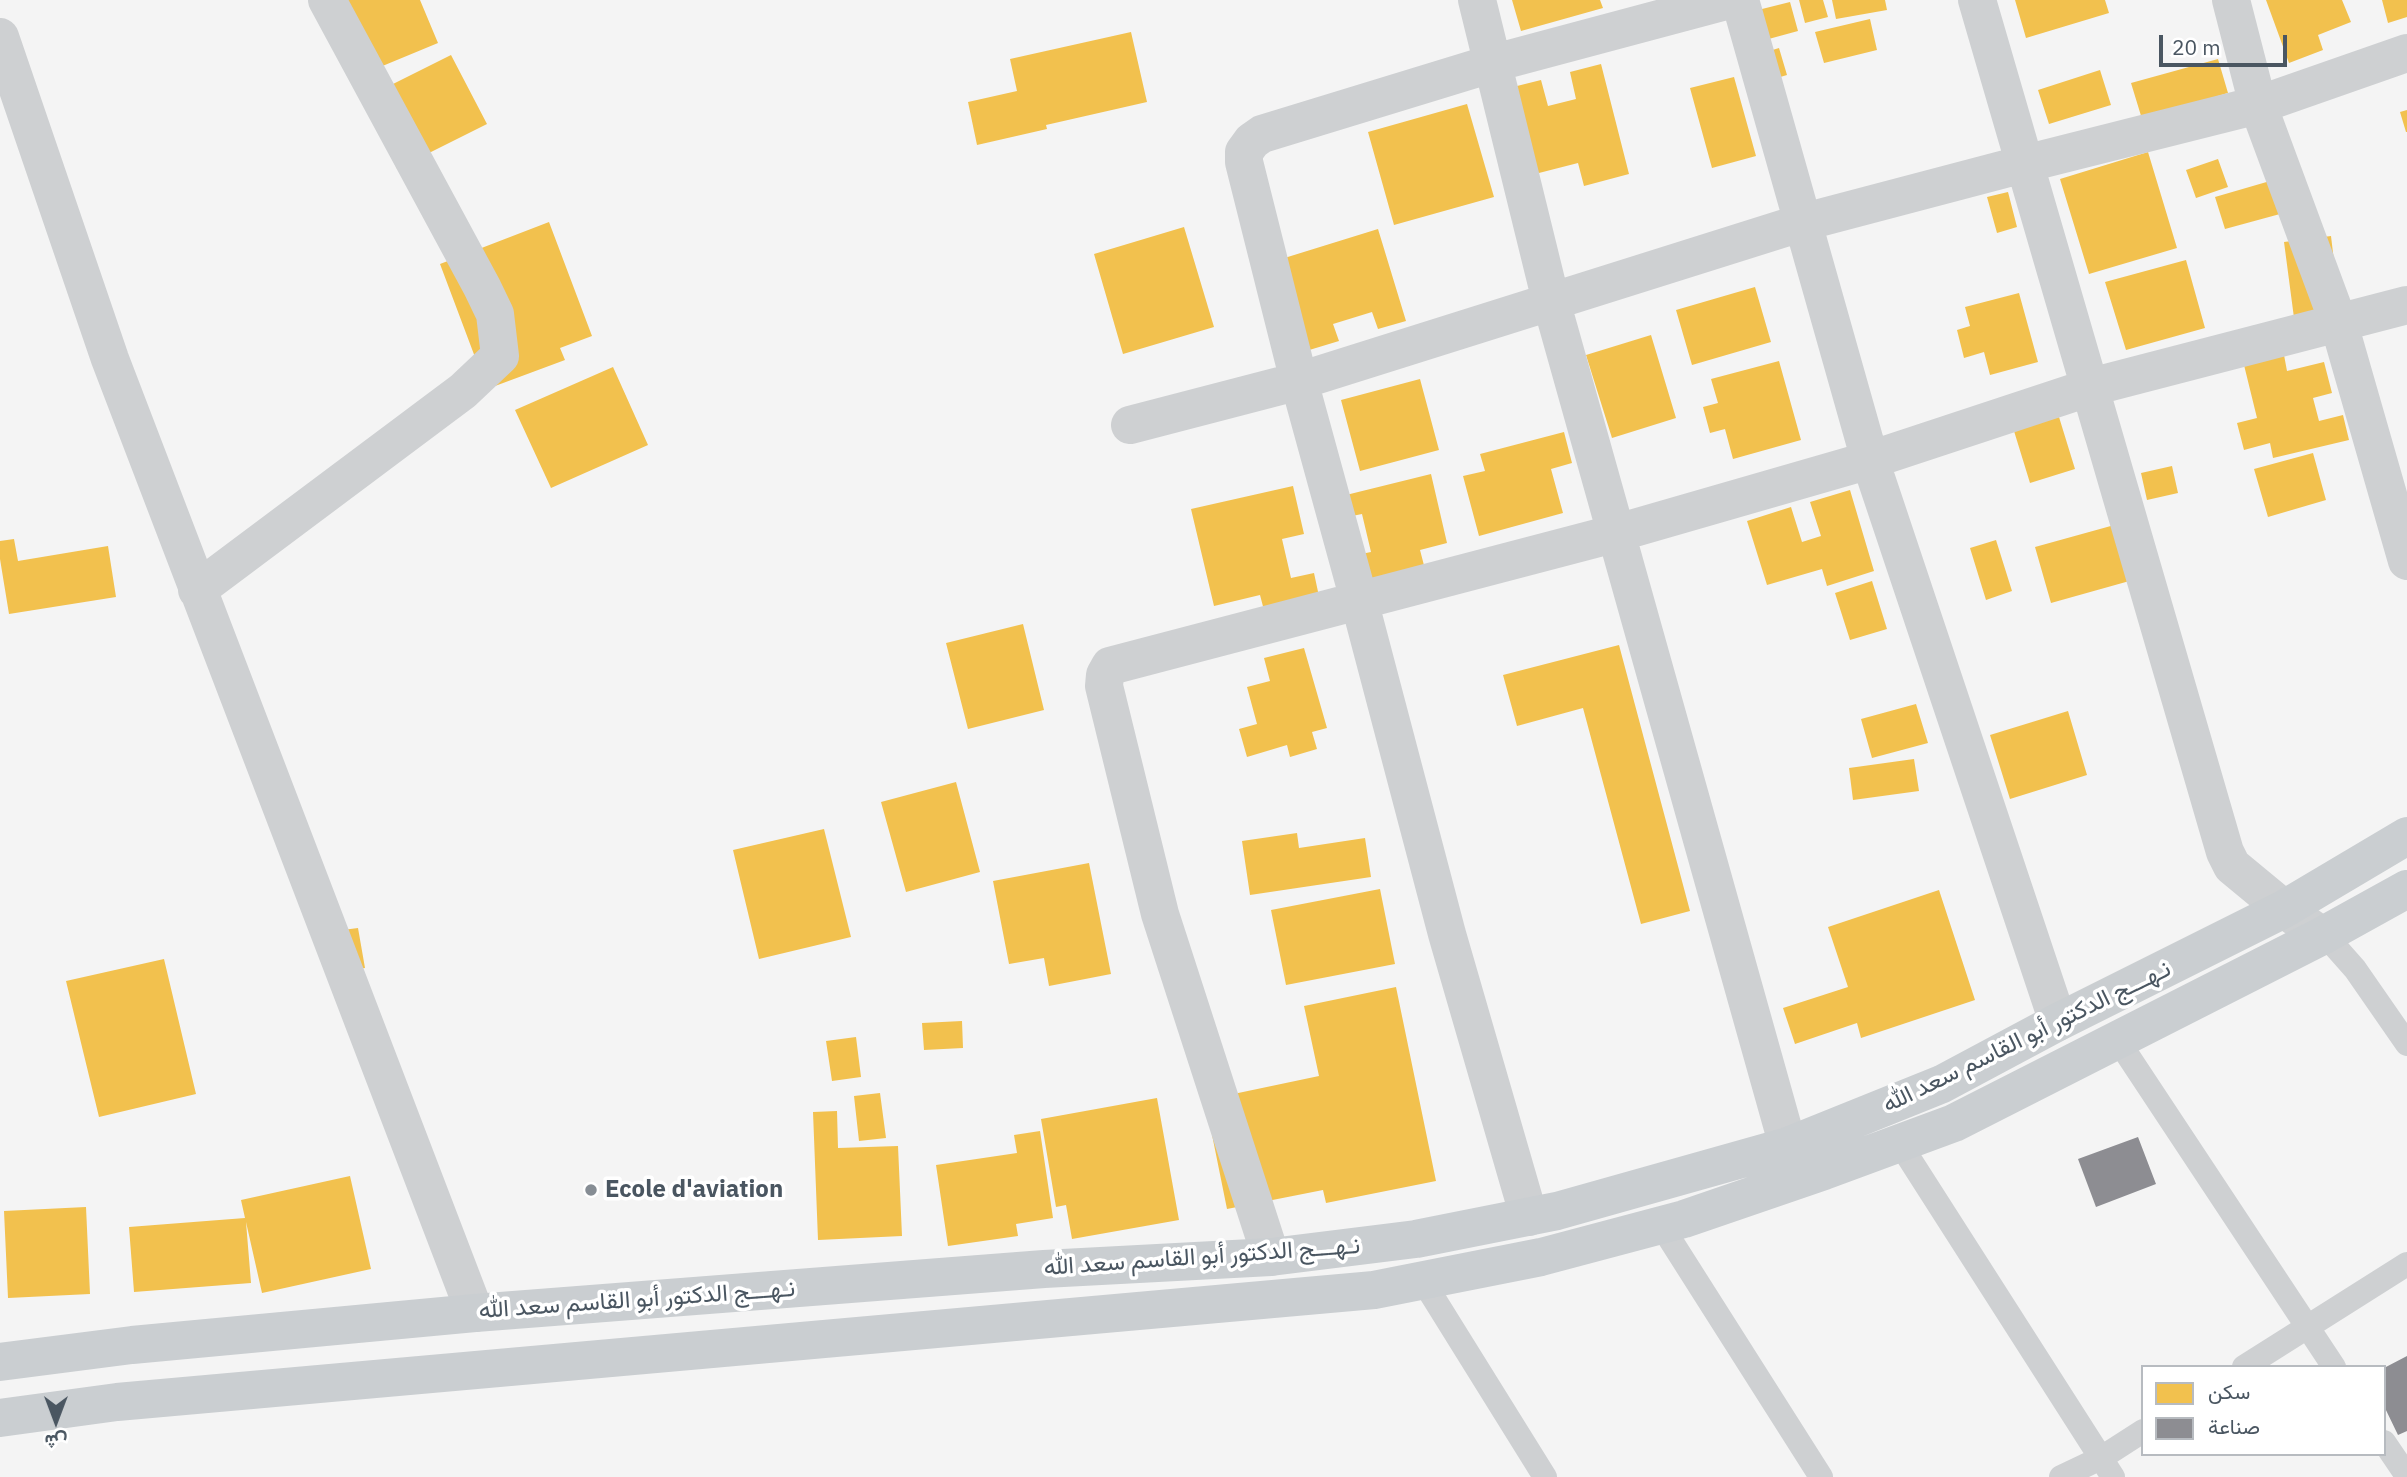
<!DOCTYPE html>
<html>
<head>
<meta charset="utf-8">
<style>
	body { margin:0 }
	#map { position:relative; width:2407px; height:1477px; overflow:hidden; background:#f4f4f4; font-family:"IBM Plex Sans",Vazirmatn,sans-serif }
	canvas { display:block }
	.legend { position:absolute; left:2141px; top:1365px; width:245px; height:91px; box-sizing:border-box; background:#fff; border:2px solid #b7bbc0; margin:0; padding:9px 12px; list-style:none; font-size:21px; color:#4a5661 }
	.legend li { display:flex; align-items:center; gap:14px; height:35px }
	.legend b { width:35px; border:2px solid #b7bbc0 }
	.north { position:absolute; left:21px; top:1386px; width:70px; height:70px; -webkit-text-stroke:5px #fff; paint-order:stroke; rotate:180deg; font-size:19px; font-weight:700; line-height:28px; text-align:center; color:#4a5661 }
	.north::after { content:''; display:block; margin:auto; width:24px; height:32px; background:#4a5661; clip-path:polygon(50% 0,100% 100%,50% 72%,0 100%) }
	.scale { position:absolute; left:2159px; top:35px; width:128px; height:32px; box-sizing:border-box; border:4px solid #4a5661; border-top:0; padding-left:9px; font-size:21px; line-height:24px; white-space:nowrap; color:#4a5661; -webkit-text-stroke:5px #fff; paint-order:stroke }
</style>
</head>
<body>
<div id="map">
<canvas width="2407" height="1477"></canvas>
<ul class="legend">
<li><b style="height:19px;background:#f2c14e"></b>سكن</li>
<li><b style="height:19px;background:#8d8d92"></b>صناعة</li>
</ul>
<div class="north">ش</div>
<div class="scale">20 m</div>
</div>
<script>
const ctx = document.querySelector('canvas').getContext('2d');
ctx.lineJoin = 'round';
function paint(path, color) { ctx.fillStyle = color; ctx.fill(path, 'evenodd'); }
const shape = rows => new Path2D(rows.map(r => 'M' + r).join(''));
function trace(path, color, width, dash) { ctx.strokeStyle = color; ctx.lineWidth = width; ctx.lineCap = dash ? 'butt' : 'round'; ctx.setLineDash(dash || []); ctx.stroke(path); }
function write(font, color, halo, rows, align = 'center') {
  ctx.font = font + ' "IBM Plex Sans",Vazirmatn,sans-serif'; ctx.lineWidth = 7; ctx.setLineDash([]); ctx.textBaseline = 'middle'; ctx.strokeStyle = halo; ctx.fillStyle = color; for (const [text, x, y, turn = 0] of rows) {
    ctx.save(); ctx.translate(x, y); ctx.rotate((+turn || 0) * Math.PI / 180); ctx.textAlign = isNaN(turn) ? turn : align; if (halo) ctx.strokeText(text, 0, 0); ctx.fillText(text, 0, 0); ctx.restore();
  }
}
paint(shape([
	[337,0,420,0,438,43,368,72],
	[1512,0,1600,0,1603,8,1521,31],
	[1799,0,1823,0,1828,17,1805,23],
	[1832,0,1885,0,1887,10,1836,19],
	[2015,0,2105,0,2109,13,2026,38],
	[2266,0,2342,0,2351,22,2318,35,2323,50,2289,63],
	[2382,0,2407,0,2407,17,2388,23],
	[1790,2,1798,31,1765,40,1758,10],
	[1870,19,1877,50,1824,63,1815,32],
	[1131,32,1147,102,1046,125,1047,129,977,145,968,102,1017,91,1010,59],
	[1779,48,1787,75,1760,83,1753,56],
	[451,55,487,124,397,169,383,89],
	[2218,59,2228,93,2142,119,2131,83],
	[1601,64,1629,174,1584,186,1578,163,1535,174,1513,87,1541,80,1548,106,1576,99,1570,72],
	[2100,70,2111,105,2049,124,2038,90],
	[1734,77,1756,156,1712,168,1690,88],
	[1467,104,1494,197,1394,225,1368,132],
	[2407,110,2407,132,2406,132,2400,112],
	[2148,152,2177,248,2089,274,2060,179],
	[2218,159,2228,187,2196,198,2186,170],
	[2270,181,2280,214,2225,229,2215,197],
	[2008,192,2017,227,1997,233,1987,197],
	[549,222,592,336,560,348,565,360,487,389,440,264],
	[1184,227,1214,327,1123,354,1094,254],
	[1378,229,1406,321,1378,329,1372,312,1333,324,1339,341,1306,351,1278,260],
	[2331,236,2342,328,2296,333,2284,242],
	[2186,260,2205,328,2126,350,2105,282],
	[1755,287,1771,342,1692,365,1676,310],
	[2019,293,2038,362,1990,375,1984,352,1964,358,1957,330,1970,326,1965,307],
	[1651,335,1676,418,1612,438,1586,355],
	[2284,355,2287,371,2324,362,2332,393,2313,398,2319,421,2343,415,2349,440,2273,458,2270,443,2244,450,2237,423,2257,418,2244,365],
	[1779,361,1801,440,1733,459,1725,429,1710,433,1703,407,1718,403,1711,379],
	[613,367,648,445,551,488,515,410],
	[1420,379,1439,450,1360,471,1341,400],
	[2059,417,2075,469,2030,483,2014,431],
	[1564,432,1572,463,1551,469,1563,513,1479,536,1463,476,1485,471,1480,454],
	[2313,453,2326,500,2268,517,2254,469],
	[2172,466,2178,493,2147,500,2141,473],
	[1431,474,1447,543,1420,550,1426,573,1364,588,1356,555,1371,552,1362,514,1347,517,1342,496],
	[1293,486,1304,534,1282,539,1291,578,1314,573,1320,601,1265,614,1260,595,1214,606,1191,509],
	[1850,490,1874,571,1827,586,1822,569,1767,585,1747,521,1791,507,1802,542,1821,536,1810,502],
	[2118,524,2133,580,2051,603,2035,547],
	[14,539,18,561,108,546,116,597,9,614,0,559,0,541],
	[1996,540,2012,591,1986,600,1970,548],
	[1872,581,1887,629,1850,640,1835,593],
	[1023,624,1044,710,968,729,946,643],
	[1619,645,1690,911,1641,924,1583,708,1517,726,1503,675],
	[1304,648,1327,728,1312,732,1317,749,1290,757,1287,745,1247,757,1239,729,1257,724,1247,687,1270,681,1264,658],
	[1916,704,1928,743,1872,758,1861,719],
	[2068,711,2087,775,2010,799,1990,735],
	[1914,759,1919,791,1853,800,1849,768],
	[956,782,980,872,906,892,881,802],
	[824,829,851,937,759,959,733,850],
	[1297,833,1299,848,1365,838,1371,877,1250,895,1242,841],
	[1089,863,1111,974,1049,986,1044,958,1009,964,993,881],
	[1380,889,1395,964,1286,985,1271,910],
	[1939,890,1975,1000,1861,1038,1857,1023,1795,1044,1783,1008,1848,987,1828,927],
	[358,928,365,968,341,971,335,931],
	[164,959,196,1094,99,1117,66,981],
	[1396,987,1436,1181,1326,1203,1323,1190,1227,1209,1205,1100,1319,1076,1304,1006],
	[962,1021,963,1048,924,1050,922,1023],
	[856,1037,861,1077,832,1081,826,1041],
	[880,1093,886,1138,859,1141,854,1096],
	[1157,1098,1179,1220,1072,1239,1066,1205,1056,1207,1041,1119],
	[837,1111,838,1148,898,1146,902,1236,818,1240,813,1112],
	[1040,1131,1053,1218,1016,1224,1018,1236,948,1246,936,1165,1017,1153,1014,1135],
	[350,1176,371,1269,262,1293,246,1222,251,1283,134,1292,129,1227,245,1218,241,1200],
	[86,1207,90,1294,8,1298,4,1211]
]), '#f2c14e');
paint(shape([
	[2138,1137,2156,1184,2096,1207,2078,1159],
	[2407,1356,2407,1431,2398,1435,2384,1406,2384,1368]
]), '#8d8d92');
trace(shape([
	[2322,936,2332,943,2355,969,2407,1044],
	[2117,1039,2334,1367],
	[1900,1144,2113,1477],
	[1661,1225,1821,1477],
	[1423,1281,1545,1477],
	[2244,1367,2407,1264],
	[2384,1442,2407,1476],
	[2061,1477,2101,1458,2143,1431]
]), '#ced0d2', 24);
trace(shape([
	[1477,0,1551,301,1788,1146],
	[1740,0,1870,460,2058,1022],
	[1977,0,2225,852,2232,866,2284,909,2322,936],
	[2231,0,2258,105,2339,324,2407,561],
	[0,37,110,359,475,1313],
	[1130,425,1299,381,1804,222,2024,164,2258,105,2407,53],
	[197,590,463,391,500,356,495,314,482,287,327,0],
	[1529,1217,1447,934,1359,600,1299,381,1244,162,1244,152,1252,141,1262,134,1494,63,1730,0],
	[1271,1257,1160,914,1104,686,1105,675,1110,666,1617,533,1870,460,2091,387,2407,305]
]), '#ced0d2', 38);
trace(shape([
	[0,1362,132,1345,475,1313,1044,1269,1271,1257,1416,1239,1557,1211,1788,1146,1942,1084,2058,1022,2284,909,2407,836],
	[0,1418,117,1402,1374,1290,1541,1257,1684,1219,1824,1171,1954,1123,2322,936,2407,889]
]), '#caced1', 38);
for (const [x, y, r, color] of [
	[591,1190,7,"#868d94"]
]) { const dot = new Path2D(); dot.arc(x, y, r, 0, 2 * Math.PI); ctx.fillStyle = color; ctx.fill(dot); trace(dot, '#fff', 2.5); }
write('24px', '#4a5661', '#fff', [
	["نـهـــج الدكتور أبو القاسم سعد الله",2027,1037,-26],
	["نـهـــج الدكتور أبو القاسم سعد الله",1202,1257,-4],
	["نـهـــج الدكتور أبو القاسم سعد الله",637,1300,-4]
]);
write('bold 24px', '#4a5661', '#fff', [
	["Ecole d'aviation",605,1190]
], 'left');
</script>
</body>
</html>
